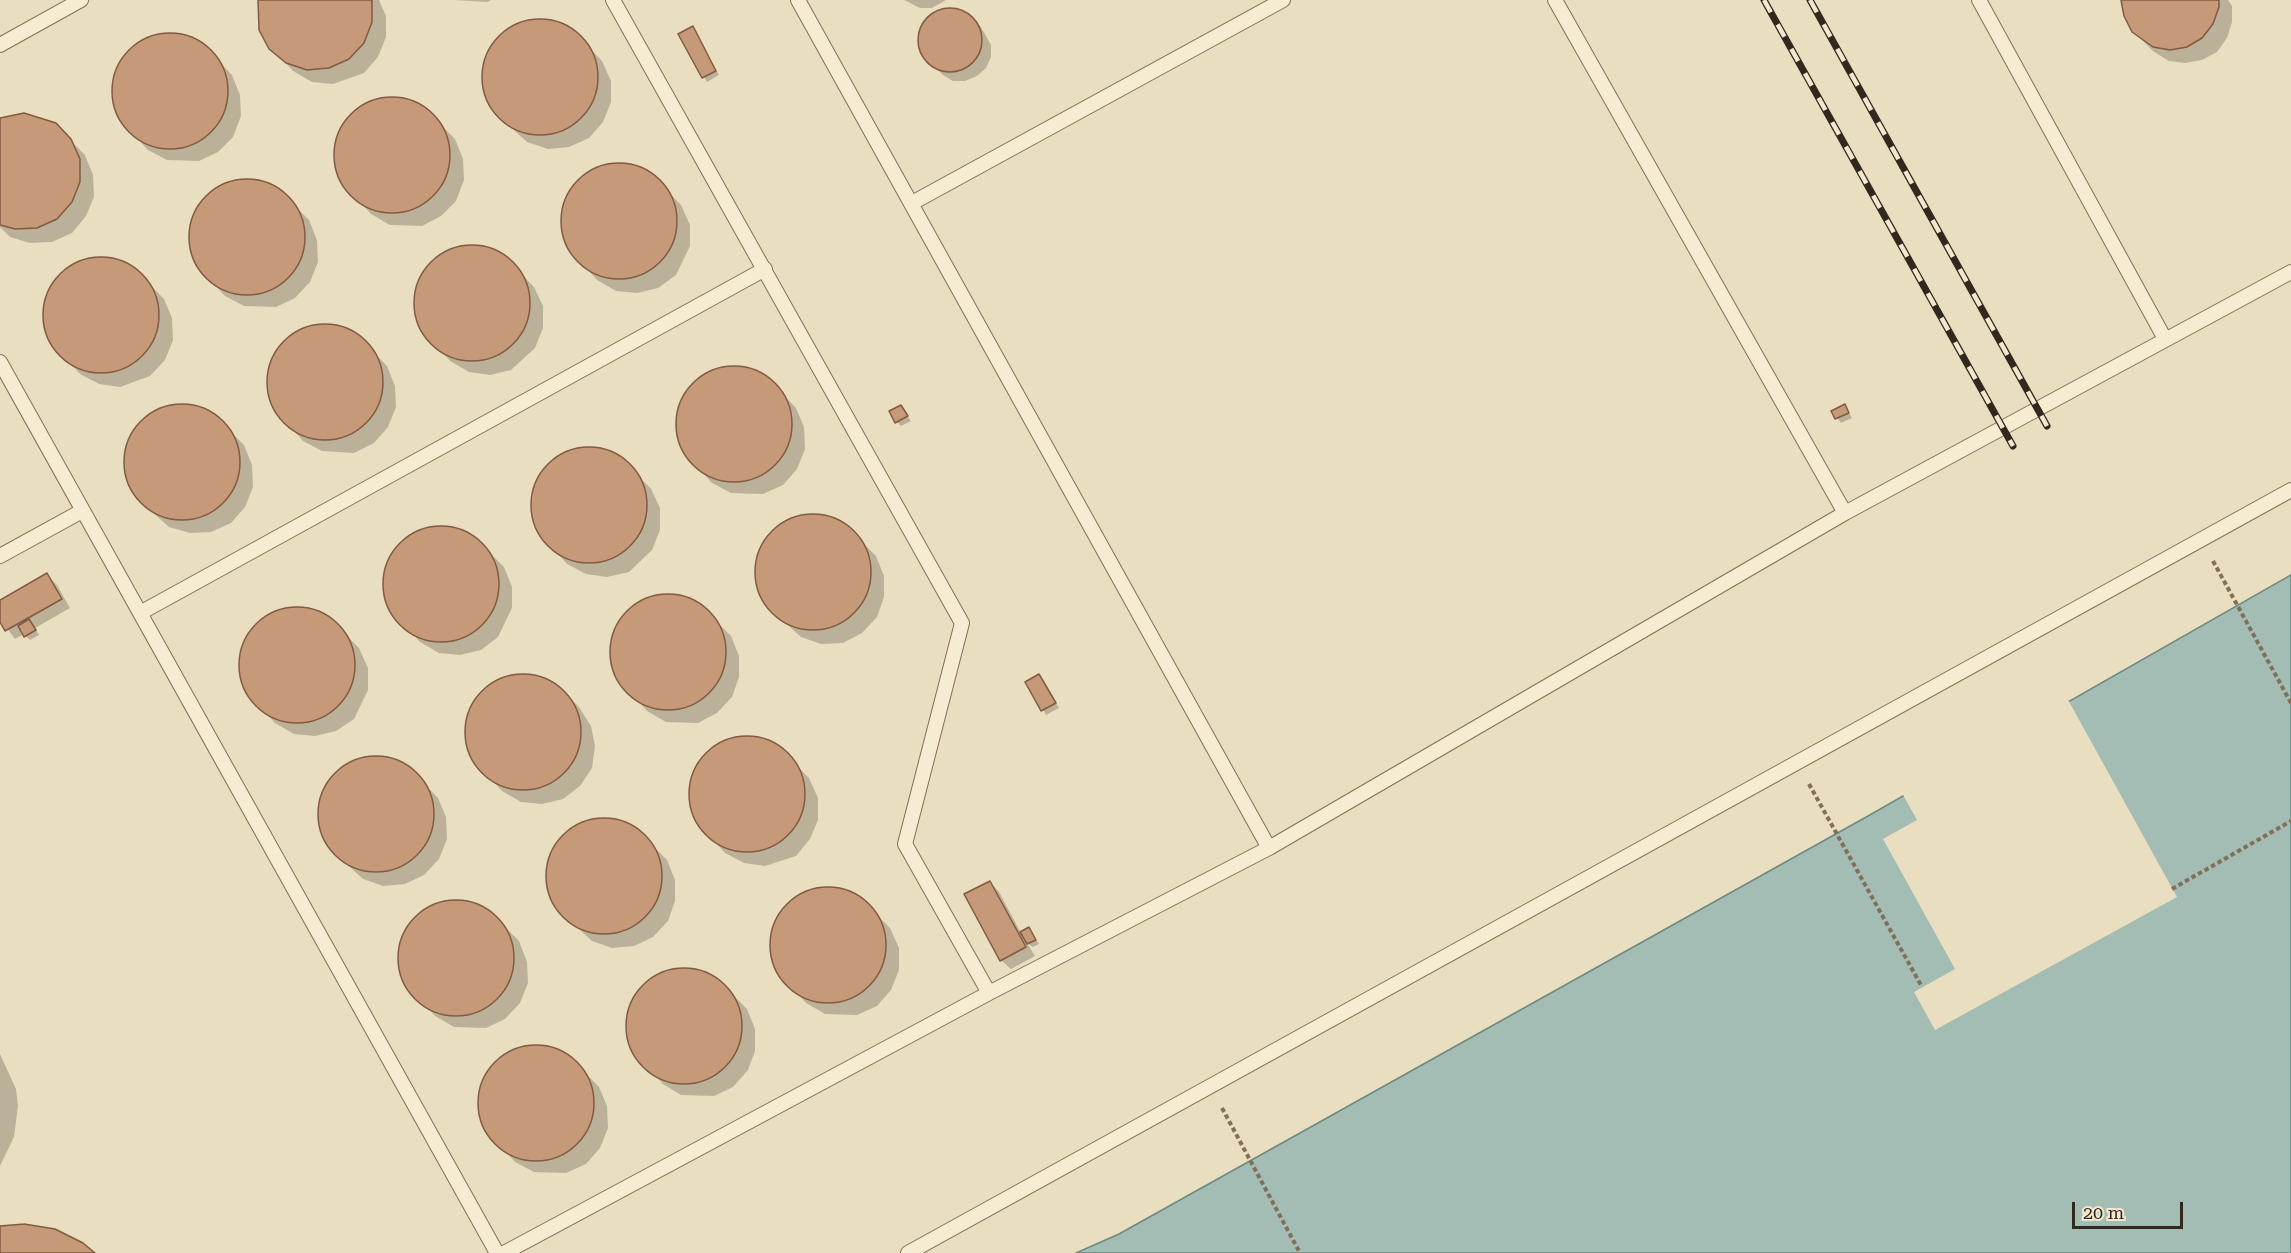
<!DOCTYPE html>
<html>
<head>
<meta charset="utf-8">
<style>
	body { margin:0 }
	#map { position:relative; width:2291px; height:1253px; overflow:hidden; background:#eadec0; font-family:"Roboto Serif",serif }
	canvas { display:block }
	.scale { position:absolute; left:2072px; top:1202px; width:111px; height:27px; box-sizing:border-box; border:3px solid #33281d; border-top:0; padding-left:8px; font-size:18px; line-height:21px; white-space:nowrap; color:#33281d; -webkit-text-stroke:4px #f2e8cf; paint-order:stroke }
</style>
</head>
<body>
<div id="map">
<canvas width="2291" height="1253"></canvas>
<div class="scale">20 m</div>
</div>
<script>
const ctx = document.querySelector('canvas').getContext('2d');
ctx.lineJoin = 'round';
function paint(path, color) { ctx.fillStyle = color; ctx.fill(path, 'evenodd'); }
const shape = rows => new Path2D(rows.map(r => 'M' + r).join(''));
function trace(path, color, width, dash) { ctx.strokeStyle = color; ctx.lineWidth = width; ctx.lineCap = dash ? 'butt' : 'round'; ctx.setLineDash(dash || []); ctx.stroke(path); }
const water = shape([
	[2291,575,2291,1253,1076,1253,1119,1234,1868,816,2291,575]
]);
paint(water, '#a3bdb5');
trace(water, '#6b8a82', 1.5);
paint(shape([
	[2067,698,2177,897,1935,1030,1914,992,1955,969,1883,839,1917,820,1902,793]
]), '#eadec0');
paint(shape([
	[260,0,379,0,386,16,386,37,378,57,364,73,333,84,312,82,293,71,265,39,258,19],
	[454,0,491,0,487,2],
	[904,0,946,0,932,8,920,8],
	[2123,0,2228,0,2232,6,2232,22,2227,38,2217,52,2202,60,2185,63,2169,61,2154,52,2139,37],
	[949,9,960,11,971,17,981,27,991,45,991,57,986,68,977,76,965,81,953,81,943,75,924,57,920,46,923,25,936,13],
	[531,21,552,21,572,30,602,61,611,81,611,102,603,122,589,138,569,147,548,149,527,142,495,113,485,94,485,62,495,43,511,28],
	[693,28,719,75,707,82,680,35],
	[161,35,182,36,202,44,232,75,240,95,241,116,233,137,218,152,199,161,167,160,148,150,119,118,113,97,114,76,124,57,140,43],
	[383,99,405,100,424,108,455,139,463,159,464,180,456,201,441,216,422,226,390,225,371,214,342,182,336,162,338,141,347,121,363,107],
	[14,116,35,116,55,125,85,155,93,175,94,197,86,216,72,233,52,242,30,243,10,237,0,227,0,120],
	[610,165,631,166,651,174,681,205,690,225,690,246,676,275,658,288,637,293,616,291,597,280,568,248,562,228,564,206,573,187,589,172],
	[238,181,259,182,279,190,309,220,317,240,318,262,310,282,295,298,276,307,244,306,225,296,196,264,190,243,192,221,201,202,217,188],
	[463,246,484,247,504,256,534,287,543,306,543,328,535,348,511,370,490,375,469,372,450,361,422,330,415,309,417,288,427,268,443,254],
	[92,259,114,260,134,268,164,299,172,318,173,340,165,360,150,376,120,387,99,384,80,374,51,342,44,321,46,300,56,281,72,266],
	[315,326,337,327,357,335,387,366,395,386,396,407,388,427,374,443,354,453,322,451,303,441,275,409,268,389,270,367,279,348,295,334],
	[725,368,746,369,766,377,796,408,804,427,805,449,797,469,783,485,763,494,731,493,712,483,683,451,677,430,679,409,688,390,704,375],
	[173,406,194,407,214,415,244,445,252,465,253,487,245,507,231,523,211,532,190,533,169,527,137,498,127,479,125,457,136,428,152,413],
	[1844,406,1852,418,1841,423,1833,412],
	[901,407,911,421,901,426,897,422],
	[580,449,601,449,621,458,651,489,660,508,660,530,652,550,629,572,607,577,586,574,567,564,539,532,532,512,534,490,544,471,560,456],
	[804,516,826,517,845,525,876,556,884,576,884,597,877,617,862,633,843,643,821,644,801,637,769,608,759,589,758,557,768,538,784,523],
	[433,527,454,528,474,537,504,567,512,587,512,608,498,637,481,650,460,655,439,653,420,642,391,610,385,590,387,569,396,549,412,535],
	[47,575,57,585,70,608,35,628,39,635,30,640,24,634,15,639,0,619,0,602],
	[659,596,681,597,700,605,731,636,739,656,739,677,732,697,717,713,698,723,666,722,647,711,618,679,612,659,614,638,623,618,639,603],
	[288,609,309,609,329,618,359,648,368,668,368,690,354,719,336,731,315,736,294,734,275,723,246,692,240,671,242,649,251,630,267,616],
	[525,676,546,681,564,692,579,707,591,726,595,746,592,768,580,786,563,799,542,804,521,802,502,791,473,759,467,739,469,717,486,690,504,679],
	[1039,676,1059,708,1046,715,1027,683],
	[738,738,759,739,779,748,809,778,818,798,818,820,810,839,796,856,765,866,744,863,725,853,697,822,690,801,692,779,701,760,717,746],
	[367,758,388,758,408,767,438,798,446,817,447,839,439,859,424,875,405,884,383,886,363,879,331,850,321,831,319,810,330,779,346,765],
	[595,820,617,821,637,830,667,860,675,880,675,901,668,921,653,937,634,946,612,948,592,941,560,912,550,893,548,872,559,842,575,828],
	[990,882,999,892,1021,933,1029,929,1039,944,1033,947,1027,943,1035,956,1011,969,1001,960],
	[819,889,840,889,860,898,890,928,899,948,899,970,891,990,877,1006,857,1015,825,1014,806,1003,778,971,771,951,773,929,783,910,799,896],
	[448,902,469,903,489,911,519,941,527,962,528,983,520,1003,505,1019,486,1028,454,1027,435,1016,406,985,400,964,401,943,411,924,427,909],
	[675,970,697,970,717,979,747,1009,755,1029,755,1051,748,1070,733,1087,714,1096,681,1095,663,1084,634,1052,628,1032,629,1011,639,991,655,977],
	[527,1047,549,1048,569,1056,599,1087,607,1106,608,1128,600,1148,586,1164,566,1173,534,1172,515,1162,486,1130,480,1109,482,1088,491,1069,507,1055],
	[0,1054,16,1089,18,1106,14,1137,0,1166]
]), '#0003');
const building = shape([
	[258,0,372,0,372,22,364,43,349,59,329,68,307,70,286,63,269,49,259,30,258,0],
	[2121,0,2219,0,2219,7,2213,24,2202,38,2187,47,2170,50,2153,47,2132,32,2124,16,2121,0],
	'918 40a32 32 0 1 1 64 0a32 32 0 1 1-64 0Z',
	'482 77a58 58 0 1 1 116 0a58 58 0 1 1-116 0Z',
	[693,26,716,71,702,78,678,34,693,26],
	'112 91a58 58 0 1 1 116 0a58 58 0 1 1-116 0Z',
	'334 155a58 58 0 1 1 116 0a58 58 0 1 1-116 0Z',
	[24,113,56,123,71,139,80,159,80,182,72,202,57,219,37,228,15,229,0,225,0,118,24,113],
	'561 221a58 58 0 1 1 116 0a58 58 0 1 1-116 0Z',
	'189 237a58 58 0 1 1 116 0a58 58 0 1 1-116 0Z',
	'414 303a58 58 0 1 1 116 0a58 58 0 1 1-116 0Z',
	'43 315a58 58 0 1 1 116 0a58 58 0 1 1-116 0Z',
	'267 382a58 58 0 1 1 116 0a58 58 0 1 1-116 0Z',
	'676 424a58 58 0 1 1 116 0a58 58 0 1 1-116 0Z',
	'124 462a58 58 0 1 1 116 0a58 58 0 1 1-116 0Z',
	[1845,404,1849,413,1835,419,1831,411,1845,404],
	[901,405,908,416,895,423,889,411,901,405],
	'531 505a58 58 0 1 1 116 0a58 58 0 1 1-116 0Z',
	'755 572a58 58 0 1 1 116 0a58 58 0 1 1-116 0Z',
	'383 584a58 58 0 1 1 116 0a58 58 0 1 1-116 0Z',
	[47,573,62,599,5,631,0,622,0,600,47,573],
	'610 652a58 58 0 1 1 116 0a58 58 0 1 1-116 0Z',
	'239 665a58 58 0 1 1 116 0a58 58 0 1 1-116 0Z',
	[29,619,36,630,24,637,18,626,29,619],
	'465 732a58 58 0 1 1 116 0a58 58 0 1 1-116 0Z',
	[1039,674,1056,703,1041,711,1025,682,1039,674],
	'689 794a58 58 0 1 1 116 0a58 58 0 1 1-116 0Z',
	'318 814a58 58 0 1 1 116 0a58 58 0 1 1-116 0Z',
	'546 876a58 58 0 1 1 116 0a58 58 0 1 1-116 0Z',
	[990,881,1026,947,1000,961,964,894,990,881],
	'770 945a58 58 0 1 1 116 0a58 58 0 1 1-116 0Z',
	'398 958a58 58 0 1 1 116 0a58 58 0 1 1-116 0Z',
	[1029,927,1036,940,1027,944,1020,932,1029,927],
	'626 1026a58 58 0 1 1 116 0a58 58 0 1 1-116 0Z',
	'478 1103a58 58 0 1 1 116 0a58 58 0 1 1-116 0Z',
	[24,1224,55,1229,83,1243,95,1253,0,1253,0,1226,24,1224]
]);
paint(building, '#c69978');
trace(building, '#805a41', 1.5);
const lane = shape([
	[613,0,962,623,905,844,989,993],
	[798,0,1269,848],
	[1555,0,1845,513],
	[1979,0,2165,339],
	[0,45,81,0],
	[912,203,1283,0],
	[0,362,497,1253],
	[0,556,82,511],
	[140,613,765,269],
	[504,1253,989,993,1269,848,1845,513,2291,272],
	[908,1253,2291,490]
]);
trace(lane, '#826f59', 16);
trace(shape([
	[2213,561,2291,703],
	[1809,784,1922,987],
	[2172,889,2291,821],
	[1222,1108,1300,1253]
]), '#826f59', 4, [4.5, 3]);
trace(lane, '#f6ecd2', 14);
const rail = shape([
	[1764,0,2013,446],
	[1810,0,2047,426]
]);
trace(rail, '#33281d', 7);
trace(rail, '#f2e8cf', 4.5, [14]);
</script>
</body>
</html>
